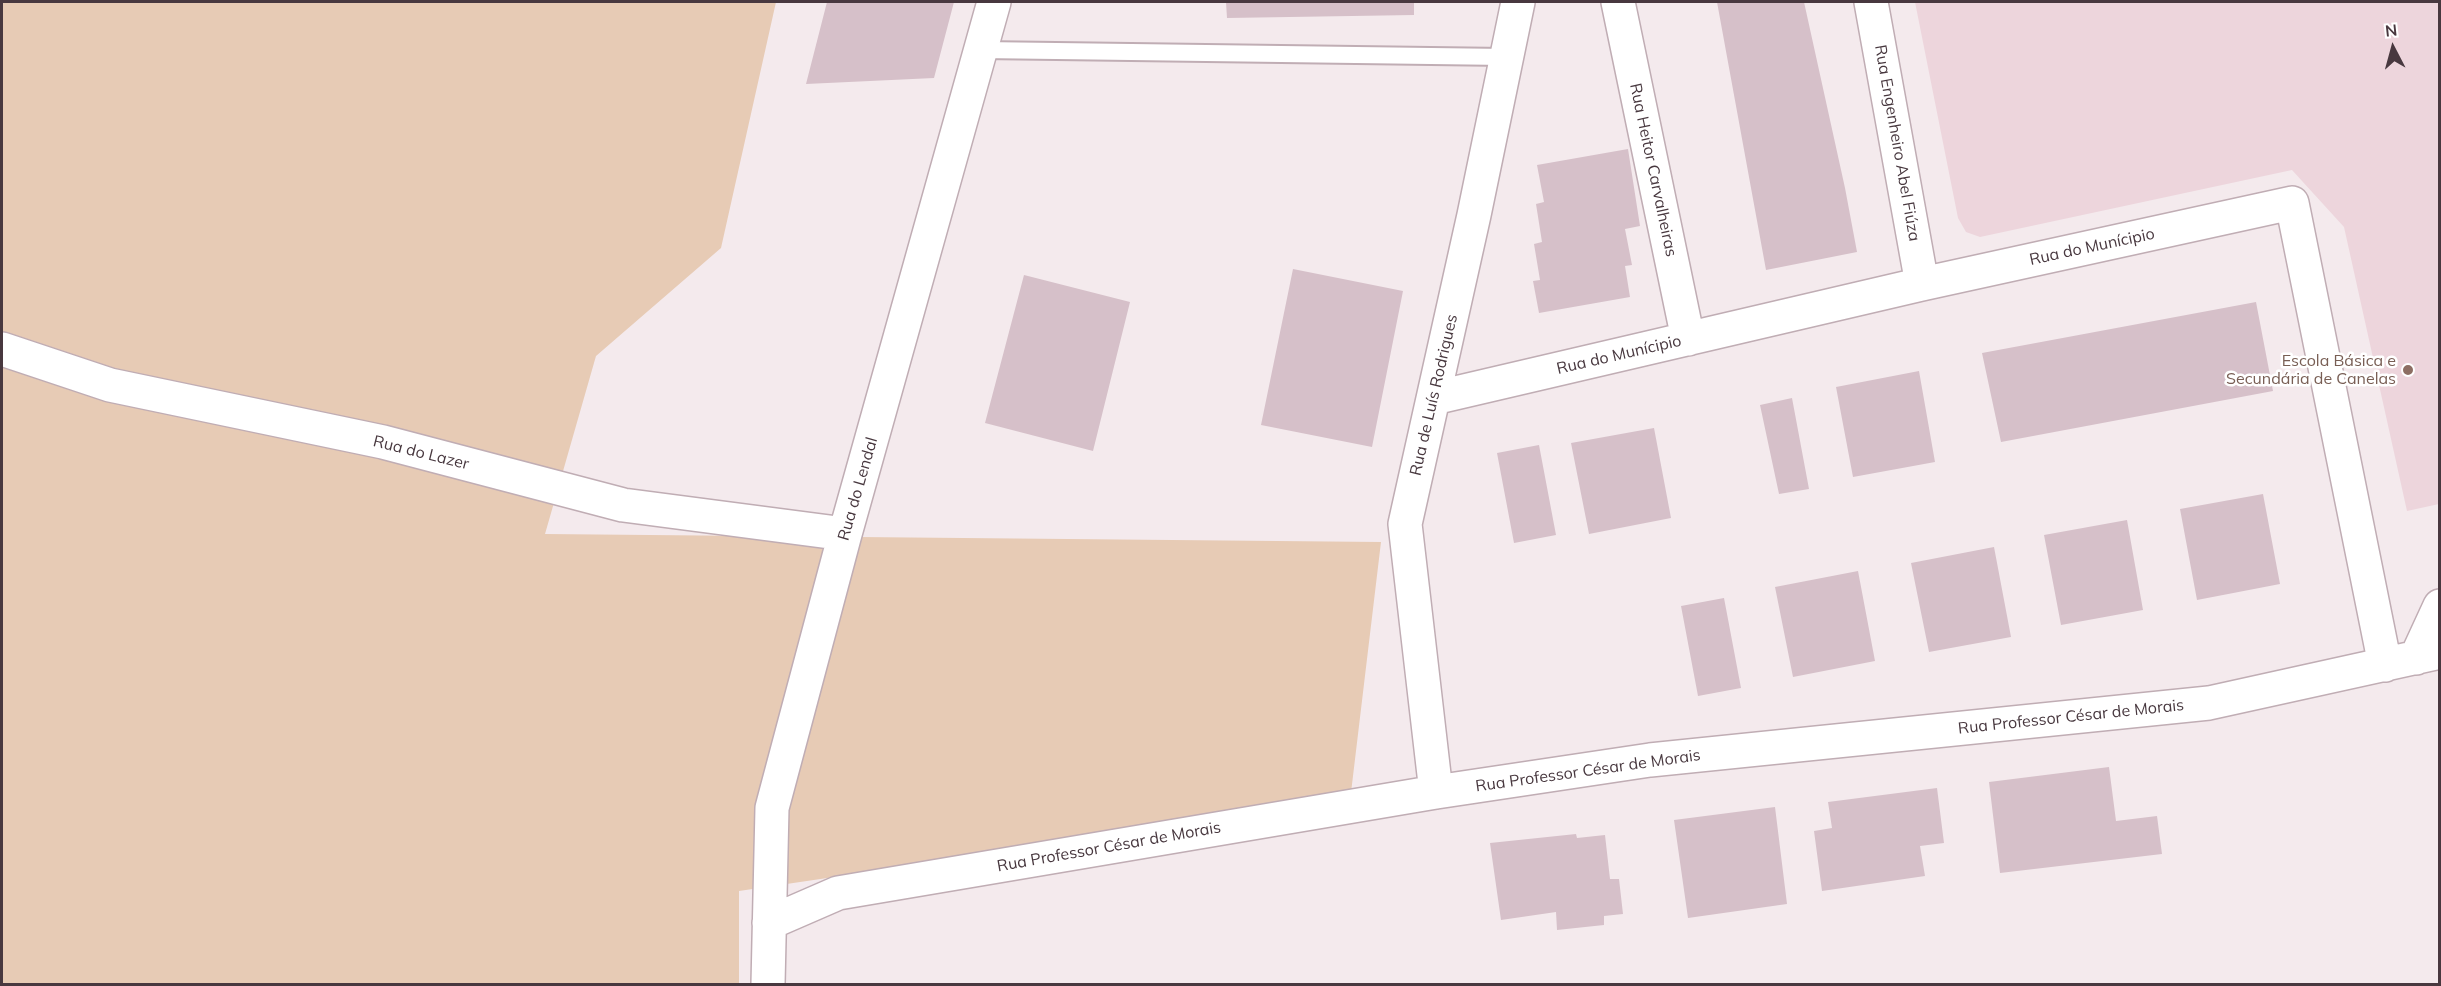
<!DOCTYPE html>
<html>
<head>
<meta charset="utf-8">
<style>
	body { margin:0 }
	#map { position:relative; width:2441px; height:986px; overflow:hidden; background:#f4eaed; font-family:Mulish,sans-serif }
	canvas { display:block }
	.frame { position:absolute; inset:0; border:3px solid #48383f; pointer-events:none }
	.north { position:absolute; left:2363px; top:18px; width:60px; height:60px; -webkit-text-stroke:4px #fff; paint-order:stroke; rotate:354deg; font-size:16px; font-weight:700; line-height:24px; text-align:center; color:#48383f }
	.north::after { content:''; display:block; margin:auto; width:21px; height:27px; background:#48383f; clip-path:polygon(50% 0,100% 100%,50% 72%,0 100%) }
</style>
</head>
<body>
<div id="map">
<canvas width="2441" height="986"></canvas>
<div class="frame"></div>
<div class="north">N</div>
</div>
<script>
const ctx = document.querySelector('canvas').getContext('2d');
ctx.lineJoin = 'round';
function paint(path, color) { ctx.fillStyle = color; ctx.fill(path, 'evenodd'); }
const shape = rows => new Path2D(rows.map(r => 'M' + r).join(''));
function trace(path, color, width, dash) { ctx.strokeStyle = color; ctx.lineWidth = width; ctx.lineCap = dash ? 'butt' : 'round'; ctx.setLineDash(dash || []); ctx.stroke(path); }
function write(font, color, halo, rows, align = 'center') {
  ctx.font = font + ' Mulish,sans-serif'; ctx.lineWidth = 5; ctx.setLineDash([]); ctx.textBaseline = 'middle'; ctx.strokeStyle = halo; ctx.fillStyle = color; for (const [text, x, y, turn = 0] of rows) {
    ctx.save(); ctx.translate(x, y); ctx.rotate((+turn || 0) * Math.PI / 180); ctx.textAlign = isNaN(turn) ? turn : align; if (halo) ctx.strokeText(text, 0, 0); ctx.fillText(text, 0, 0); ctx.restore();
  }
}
paint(shape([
	[1915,2,2439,2,2439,504,2407,511,2344,227,2292,170,1980,237,1966,232,1958,218]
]), '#edd5dc');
paint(shape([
	[2,2,776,2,721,248,596,356,545,534,1381,542,1350,801,739,891,739,984,2,984]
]), '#e7cbb5');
paint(shape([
	[827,2,954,2,934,78,806,84],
	[1226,2,1414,2,1414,15,1227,18],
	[1717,2,1804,2,1845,188,1857,252,1766,270],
	[1628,149,1640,226,1625,229,1632,265,1625,266,1630,297,1539,313,1533,281,1540,280,1534,244,1542,242,1536,204,1544,202,1537,165],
	[1293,269,1403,291,1372,447,1261,425],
	[1024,275,1130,302,1093,451,985,423],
	[2256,302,2273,391,2001,442,1982,353],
	[1919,371,1935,462,1853,477,1836,387],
	[1792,398,1809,489,1779,494,1760,405],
	[1654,428,1671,518,1589,534,1571,443],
	[1539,445,1556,535,1514,543,1497,453],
	[2263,494,2280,584,2197,600,2180,509],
	[2127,520,2143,610,2061,625,2044,535],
	[1994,547,2011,637,1929,652,1911,563],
	[1858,571,1875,661,1793,677,1775,587],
	[1724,598,1741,688,1698,696,1681,606],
	[2109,767,2116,821,2157,816,2162,854,2000,873,1989,782],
	[1937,788,1944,843,1920,846,1925,876,1822,891,1814,831,1832,828,1828,802],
	[1775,807,1787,904,1688,918,1674,820],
	[1576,834,1577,838,1605,835,1610,879,1619,879,1623,914,1604,916,1604,925,1557,930,1556,912,1501,920,1490,843]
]), '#d6c0c9');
const lane = shape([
	[981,50,1506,57]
]);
const street = shape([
	[1618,2,1688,339],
	[1871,2,1922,284],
	[2,349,110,385,383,442,623,505,845,534],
	[1434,398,1922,284,2292,203,2385,665],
	[2416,658,2440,606],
	[1436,792,1405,524,1474,215,1518,2],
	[769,923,838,893,1436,792,1650,760,2209,703,2440,652],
	[768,984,772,808,845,534,994,2]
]);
trace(lane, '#c0adb4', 20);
trace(street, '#c0adb4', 36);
trace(lane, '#fff', 16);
trace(street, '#fff', 33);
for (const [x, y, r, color] of [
	[2408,370,6,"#8d6e63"]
]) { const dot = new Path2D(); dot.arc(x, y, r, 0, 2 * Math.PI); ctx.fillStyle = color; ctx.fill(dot); trace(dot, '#fff', 2); }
write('16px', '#48383f', '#fff', [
	["Rua Engenheiro Abel Fiúza",1897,143,80],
	["Rua Heitor Carvalheiras",1653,170,78],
	["Rua do Munícipio",2092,247,-12],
	["Rua do Munícipio",1619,355,-13],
	["Rua de Luís Rodrigues",1434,395,-77],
	["Rua do Lazer",421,453,14],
	["Rua do Lendal",858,489,-74],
	["Rua Professor César de Morais",2071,717,-6],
	["Rua Professor César de Morais",1588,771,-8],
	["Rua Professor César de Morais",1109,847,-10]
]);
write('16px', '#785e54', '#fff', [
	["Escola Básica e",2396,361],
	["Secundária de Canelas",2396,379]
], 'right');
</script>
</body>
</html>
